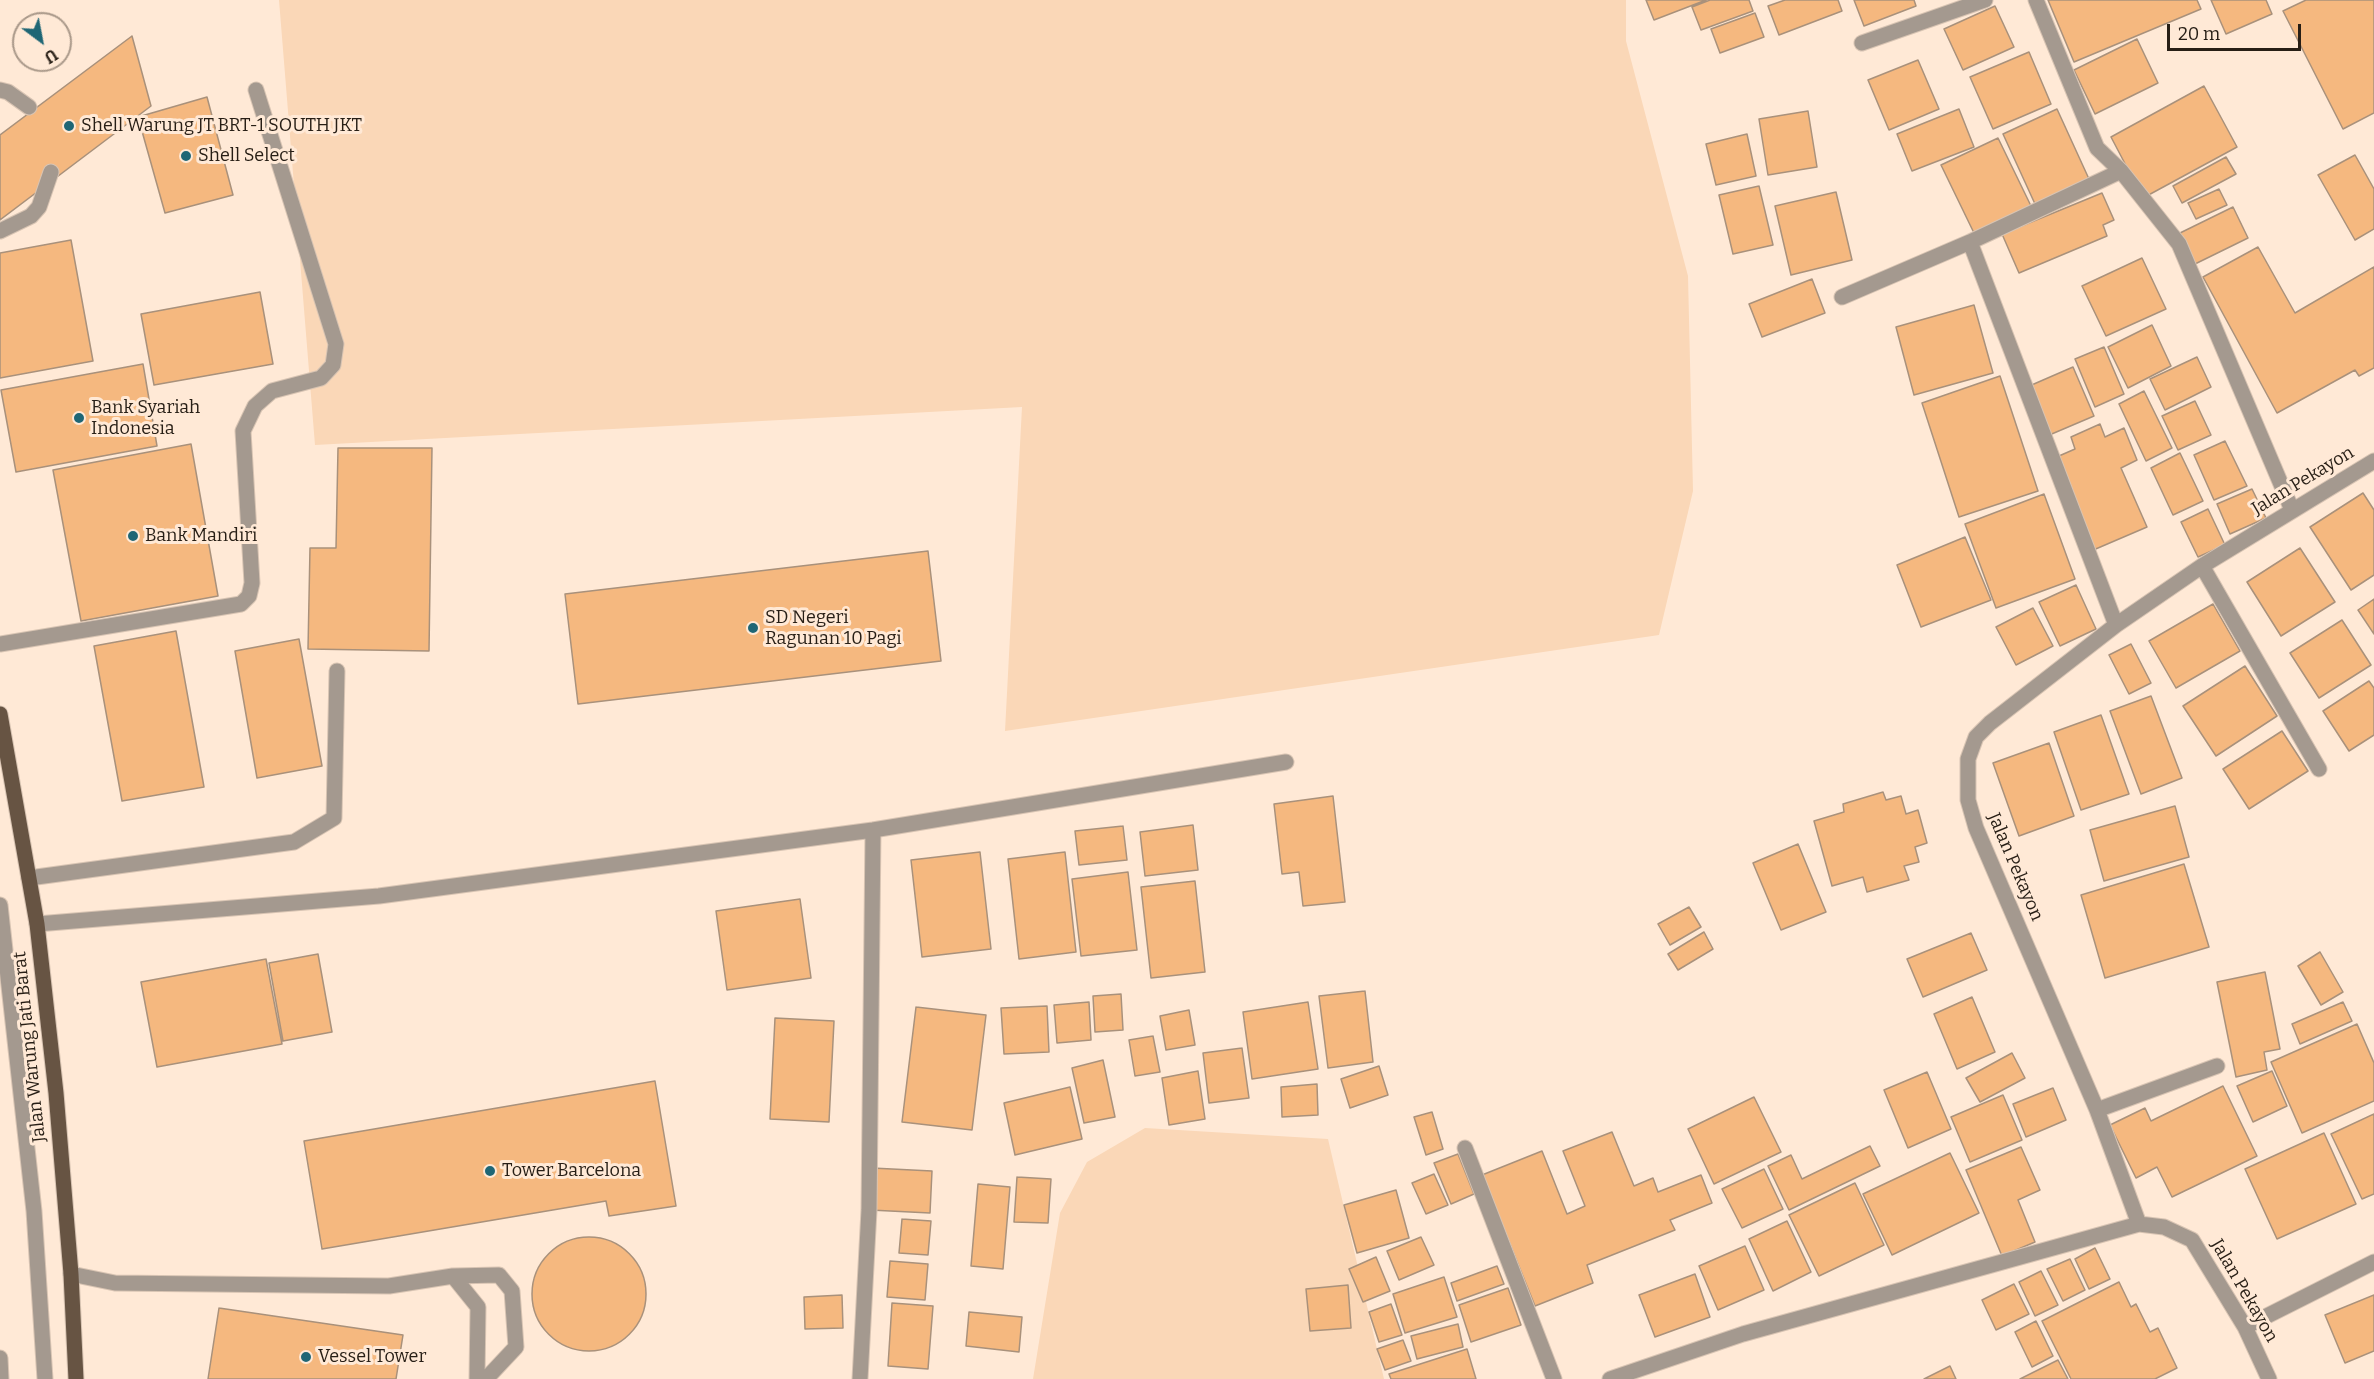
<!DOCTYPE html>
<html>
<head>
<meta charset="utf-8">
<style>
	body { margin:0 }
	#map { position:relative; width:2374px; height:1379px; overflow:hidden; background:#ffe9d6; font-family:Bitter,serif }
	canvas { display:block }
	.north { position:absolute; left:12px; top:12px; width:60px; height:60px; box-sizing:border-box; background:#ffe9d6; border:2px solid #a99889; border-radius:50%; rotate:148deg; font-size:16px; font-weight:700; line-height:24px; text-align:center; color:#271e15 }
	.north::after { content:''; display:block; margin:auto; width:21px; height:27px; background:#1f6675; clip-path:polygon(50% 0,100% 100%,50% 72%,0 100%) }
	.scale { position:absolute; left:2167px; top:24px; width:134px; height:27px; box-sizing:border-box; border:3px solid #271e15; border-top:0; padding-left:8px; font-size:18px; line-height:21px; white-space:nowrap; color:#271e15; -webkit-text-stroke:4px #ffe9d6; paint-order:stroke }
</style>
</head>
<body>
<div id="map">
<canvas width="2374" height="1379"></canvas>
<div class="north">U</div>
<div class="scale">20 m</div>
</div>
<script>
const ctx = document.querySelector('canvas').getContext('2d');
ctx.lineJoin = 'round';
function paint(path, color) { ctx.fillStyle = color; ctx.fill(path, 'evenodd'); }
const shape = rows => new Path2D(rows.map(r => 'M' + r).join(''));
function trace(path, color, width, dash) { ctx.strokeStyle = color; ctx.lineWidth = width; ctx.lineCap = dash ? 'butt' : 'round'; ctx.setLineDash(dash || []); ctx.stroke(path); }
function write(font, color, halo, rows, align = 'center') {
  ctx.font = font + ' Bitter,serif'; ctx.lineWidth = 6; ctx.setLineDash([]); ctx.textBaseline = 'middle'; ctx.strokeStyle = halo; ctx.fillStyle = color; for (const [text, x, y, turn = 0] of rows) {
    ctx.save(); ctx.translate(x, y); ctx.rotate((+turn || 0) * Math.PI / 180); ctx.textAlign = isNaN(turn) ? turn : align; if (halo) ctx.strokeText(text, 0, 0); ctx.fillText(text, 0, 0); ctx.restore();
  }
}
paint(shape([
	[279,0,1626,0,1626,41,1688,276,1693,491,1659,635,1005,731,1022,407,315,445],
	[1145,1128,1328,1139,1384,1379,1033,1379,1060,1213,1087,1162]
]), '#fad7b7');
const building = shape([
	[1646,0,1706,0,1654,20,1646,0],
	[1710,0,1749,0,1753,11,1701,30,1692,7,1710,0],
	[1785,0,1838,0,1842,11,1779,35,1768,6,1785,0],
	[1854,0,1914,0,1916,6,1864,26,1854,0],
	[2048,0,2197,0,2201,9,2074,62,2048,0],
	[2211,0,2266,0,2272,14,2226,34,2211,0],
	[2306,0,2374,0,2374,113,2343,129,2283,11,2306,0],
	[1995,6,2014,47,1963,70,1944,29,1995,6],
	[1755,13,1764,37,1720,53,1711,29,1755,13],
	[132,36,151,106,0,220,0,135,132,36],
	[2137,39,2158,83,2095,114,2074,70,2137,39],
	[2029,52,2051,104,1993,129,1970,77,2029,52],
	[1918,60,1939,109,1889,130,1868,80,1918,60],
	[2204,86,2237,147,2143,198,2111,137,2204,86],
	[207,97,233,195,165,213,138,117,207,97],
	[1959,109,1974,147,1912,171,1897,134,1959,109],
	[2057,109,2089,179,2035,204,2003,134,2057,109],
	[1808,111,1817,167,1768,175,1759,119,1808,111],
	[1747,134,1756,176,1716,185,1706,144,1747,134],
	[1998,138,2031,206,1974,233,1941,165,1998,138],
	[2355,155,2374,189,2374,229,2355,240,2318,175,2355,155],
	[2226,157,2236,174,2182,203,2173,186,2226,157],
	[1759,186,1773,245,1733,254,1719,195,1759,186],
	[2219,189,2227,205,2196,219,2188,203,2219,189],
	[1836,192,1852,260,1791,275,1775,206,1836,192],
	[2102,193,2114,220,2103,225,2107,236,2019,273,2002,234,2102,193],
	[2233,207,2248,238,2195,264,2180,233,2233,207],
	[71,240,93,361,0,378,0,253,71,240],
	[2258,247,2295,313,2374,267,2374,368,2359,376,2355,370,2277,413,2203,277,2258,247],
	[2142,258,2166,309,2106,336,2082,286,2142,258],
	[1812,279,1825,313,1762,337,1749,304,1812,279],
	[260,292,273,364,154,385,141,314,260,292],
	[1974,305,1993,373,1914,395,1896,327,1974,305],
	[2152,325,2171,366,2128,388,2108,347,2152,325],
	[2104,347,2124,394,2095,407,2075,359,2104,347],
	[2197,357,2211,387,2165,410,2150,379,2197,357],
	[143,364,157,446,16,472,1,390,143,364],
	[2073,367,2094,416,2047,436,2027,387,2073,367],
	[2000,376,2038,491,1959,517,1922,403,2000,376],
	[2144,391,2172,448,2146,461,2119,404,2144,391],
	[2195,401,2211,435,2178,450,2162,416,2195,401],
	[2100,424,2105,437,2124,428,2137,460,2121,468,2147,527,2091,551,2052,459,2075,449,2071,437,2100,424],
	[2225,441,2247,486,2214,500,2194,455,2225,441],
	[191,444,218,596,81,621,53,470,191,444],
	[338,448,432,448,429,651,308,649,310,548,336,548,338,448],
	[2180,453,2203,501,2173,515,2151,468,2180,453],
	[2252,489,2266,518,2230,534,2217,504,2252,489],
	[2363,493,2374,510,2374,575,2351,590,2310,527,2363,493],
	[2044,494,2075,579,1996,608,1965,524,2044,494],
	[2208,509,2225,545,2198,557,2181,522,2208,509],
	[1965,537,1991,600,1921,627,1897,565,1965,537],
	[2300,548,2335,602,2281,636,2247,582,2300,548],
	[928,551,941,661,578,704,565,594,928,551],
	[2076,585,2096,629,2060,646,2039,602,2076,585],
	[2374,599,2374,634,2358,610,2374,599],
	[2213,604,2240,651,2176,688,2149,641,2213,604],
	[2033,608,2053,646,2016,665,1996,627,2033,608],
	[2342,620,2371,665,2319,698,2290,653,2342,620],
	[176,631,204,787,122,801,94,646,176,631],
	[299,639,322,766,257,778,235,651,299,639],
	[2131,644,2151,683,2129,694,2109,655,2131,644],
	[2245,666,2277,716,2216,756,2183,706,2245,666],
	[2369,681,2374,688,2374,735,2349,751,2323,711,2369,681],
	[2151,696,2182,778,2141,794,2110,711,2151,696],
	[2101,715,2129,794,2081,810,2054,732,2101,715],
	[2282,731,2308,771,2249,809,2223,769,2282,731],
	[2049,743,2074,816,2019,836,1993,763,2049,743],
	[1883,792,1886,800,1901,796,1906,814,1918,810,1927,843,1915,847,1919,862,1904,866,1909,880,1867,892,1863,877,1832,886,1814,821,1844,812,1843,804,1883,792],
	[1333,796,1345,902,1303,906,1299,872,1282,874,1274,804,1333,796],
	[2175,806,2189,857,2104,881,2090,830,2175,806],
	[1193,825,1198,870,1145,876,1140,832,1193,825],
	[1123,826,1127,860,1079,865,1075,831,1123,826],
	[1798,844,1826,912,1781,930,1753,863,1798,844],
	[980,852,991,949,922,957,911,860,980,852],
	[1065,852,1076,952,1019,959,1008,859,1065,852],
	[2184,864,2209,947,2105,978,2081,895,2184,864],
	[1128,872,1137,950,1081,956,1072,879,1128,872],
	[1195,881,1205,972,1151,978,1141,887,1195,881],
	[800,899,811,978,727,990,716,911,800,899],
	[1689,907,1701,927,1670,945,1658,924,1689,907],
	[1704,932,1713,949,1678,970,1668,954,1704,932],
	[1971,933,1987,970,1923,997,1907,959,1971,933],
	[2320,952,2343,992,2321,1005,2298,966,2320,952],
	[318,954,332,1032,283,1041,269,963,318,954],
	[266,959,282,1044,157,1067,141,982,266,959],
	[2265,972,2280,1049,2264,1052,2267,1070,2236,1077,2217,982,2265,972],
	[1365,991,1373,1062,1328,1068,1319,996,1365,991],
	[1121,994,1123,1030,1095,1032,1093,996,1121,994],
	[1972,997,1995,1052,1957,1069,1934,1014,1972,997],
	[1089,1002,1091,1040,1057,1043,1054,1005,1089,1002],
	[1308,1002,1318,1069,1252,1079,1243,1012,1308,1002],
	[2343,1002,2352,1021,2300,1044,2292,1024,2343,1002],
	[1047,1006,1049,1052,1004,1054,1001,1008,1047,1006],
	[916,1007,986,1015,972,1130,902,1122,916,1007],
	[1189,1010,1195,1045,1166,1050,1160,1016,1189,1010],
	[775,1018,834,1021,829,1122,770,1119,775,1018],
	[2357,1024,2374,1063,2374,1101,2302,1133,2271,1062,2357,1024],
	[1153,1036,1160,1072,1135,1076,1129,1040,1153,1036],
	[1242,1048,1249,1098,1209,1103,1203,1053,1242,1048],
	[2012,1053,2025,1078,1980,1102,1966,1078,2012,1053],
	[1103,1060,1115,1117,1084,1123,1072,1068,1103,1060],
	[1379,1066,1388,1095,1350,1108,1341,1079,1379,1066],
	[1198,1071,1205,1119,1169,1125,1162,1078,1198,1071],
	[2272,1071,2287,1106,2253,1122,2237,1086,2272,1071],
	[1927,1072,1951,1129,1908,1148,1884,1090,1927,1072],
	[655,1081,676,1206,609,1216,606,1201,322,1249,304,1141,655,1081],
	[1317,1084,1318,1115,1282,1117,1281,1087,1317,1084],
	[2223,1086,2257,1156,2172,1197,2157,1167,2136,1178,2110,1125,2145,1108,2151,1121,2223,1086],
	[1070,1087,1082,1139,1015,1155,1004,1103,1070,1087],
	[2053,1088,2066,1120,2026,1137,2013,1104,2053,1088],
	[2003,1095,2022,1140,1970,1162,1951,1117,2003,1095],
	[1754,1097,1781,1152,1714,1184,1688,1129,1754,1097],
	[1432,1112,1443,1149,1426,1155,1414,1117,1432,1112],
	[2374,1114,2374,1194,2362,1199,2331,1134,2374,1114],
	[1612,1132,1634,1186,1653,1178,1658,1192,1701,1175,1712,1203,1670,1220,1675,1230,1587,1265,1593,1283,1535,1306,1482,1175,1542,1151,1567,1214,1585,1206,1563,1151,1612,1132],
	[2324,1133,2356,1204,2277,1239,2245,1169,2324,1133],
	[1870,1146,1880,1166,1789,1210,1768,1166,1791,1155,1802,1179,1870,1146],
	[2021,1147,2040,1190,2018,1200,2035,1242,2002,1256,1966,1170,2021,1147],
	[1950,1153,1979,1213,1892,1255,1863,1194,1950,1153],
	[1458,1154,1474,1194,1451,1204,1434,1163,1458,1154],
	[872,1168,932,1171,930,1213,870,1210,872,1168],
	[1764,1169,1783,1209,1742,1228,1722,1189,1764,1169],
	[1434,1174,1448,1205,1426,1214,1412,1183,1434,1174],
	[1017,1177,1051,1179,1048,1223,1014,1222,1017,1177],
	[1855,1183,1884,1245,1819,1276,1789,1215,1855,1183],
	[978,1184,1010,1187,1003,1269,971,1266,978,1184],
	[1396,1190,1409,1238,1357,1253,1344,1205,1396,1190],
	[902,1219,931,1221,928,1255,899,1253,902,1219],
	[1787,1221,1811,1272,1773,1291,1749,1239,1787,1221],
	[1421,1237,1434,1265,1399,1280,1387,1251,1421,1237],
	'532 1294a57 57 0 1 1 114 0a57 57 0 1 1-114 0Z',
	[1745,1246,1764,1290,1718,1310,1699,1266,1745,1246],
	[2095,1248,2110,1279,2089,1289,2075,1259,2095,1248],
	[1376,1257,1390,1291,1363,1302,1349,1269,1376,1257],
	[2070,1259,2085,1290,2063,1301,2047,1269,2070,1259],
	[890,1261,928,1264,925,1300,887,1297,890,1261],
	[1497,1266,1504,1284,1457,1301,1451,1283,1497,1266],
	[2041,1271,2058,1305,2035,1316,2019,1282,2041,1271],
	[1695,1274,1710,1317,1655,1337,1639,1295,1695,1274],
	[1444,1277,1457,1317,1405,1333,1393,1294,1444,1277],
	[2119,1282,2131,1307,2136,1304,2150,1332,2158,1328,2177,1368,2155,1379,2071,1379,2042,1321,2119,1282],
	[2014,1284,2029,1314,1996,1330,1982,1300,2014,1284],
	[1348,1285,1351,1328,1310,1331,1306,1289,1348,1285],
	[1508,1288,1521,1325,1471,1342,1459,1305,1508,1288],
	[842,1295,843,1328,805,1329,804,1297,842,1295],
	[2374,1295,2374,1351,2345,1363,2325,1315,2374,1295],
	[892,1303,933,1306,928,1369,888,1366,892,1303],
	[1391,1304,1402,1335,1379,1342,1369,1312,1391,1304],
	[219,1308,403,1335,396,1379,208,1379,219,1308],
	[969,1312,1022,1317,1019,1352,966,1346,969,1312],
	[2036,1321,2053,1356,2032,1367,2015,1332,2036,1321],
	[1458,1324,1463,1347,1417,1359,1411,1336,1458,1324],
	[1403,1340,1411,1361,1385,1370,1377,1349,1403,1340],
	[1467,1349,1476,1379,1391,1379,1389,1374,1467,1349],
	[2058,1360,2068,1379,2020,1379,2058,1360],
	[1950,1366,1956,1379,1924,1379,1950,1366]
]);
paint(building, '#f5b87f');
trace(building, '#a9917b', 1.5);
const service = shape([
	[0,90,8,92,29,107],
	[0,231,31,216,39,207,51,172],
	[0,644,241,604,249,596,252,583,243,431,255,406,272,391,321,378,333,365,336,344,256,90],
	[29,878,294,842,334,818,337,671],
	[0,905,34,1211,45,1379],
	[71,1274,115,1283,389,1286,453,1276,499,1275,512,1291,516,1347,486,1379],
	[453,1276,478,1307,477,1379],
	[0,1358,1,1379]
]);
const minor = shape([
	[2036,0,2097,148,2121,171,2179,244,2292,510],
	[1862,43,1985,0],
	[1970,242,2116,625],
	[1842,297,1970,242,2121,171],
	[2202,566,2319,769],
	[37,924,379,896,873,830,1286,762],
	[2097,1110,2217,1066],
	[1465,1148,1554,1379],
	[2245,1327,2374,1262],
	[860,1379,869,1210,873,830],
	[1610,1379,1743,1334,2139,1224],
	[2269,1379,2245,1327,2192,1240,2164,1227,2139,1224,2097,1110,1976,828,1968,800,1968,759,1976,737,1990,723,2116,625,2202,566,2374,461]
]);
const primary = shape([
	[0,714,37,924,56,1093,71,1274,76,1379]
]);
trace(service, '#d8c4b3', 17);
trace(minor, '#d8c4b3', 17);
trace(primary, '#d8c4b3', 17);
trace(service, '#a4998f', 15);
trace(minor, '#a4998f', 15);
trace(primary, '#675443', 15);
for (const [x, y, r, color] of [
	[69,126,6,"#1f6675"],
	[186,156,6,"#1f6675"],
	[79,418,6,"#1f6675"],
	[133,536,6,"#1f6675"],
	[753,628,6,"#1f6675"],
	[490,1171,6,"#1f6675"],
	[306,1357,6,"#1f6675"]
]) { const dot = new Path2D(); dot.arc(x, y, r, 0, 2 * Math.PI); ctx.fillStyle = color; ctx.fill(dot); trace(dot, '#ffe9d6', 2); }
write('18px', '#271e15', '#ffe9d6', [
	["Shell Warung JT BRT-1 SOUTH JKT",81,126],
	["Shell Select",198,156],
	["Bank Syariah",91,408],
	["Indonesia",91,429],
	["Bank Mandiri",145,536],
	["SD Negeri",765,618],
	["Ragunan 10 Pagi",765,639],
	["Tower Barcelona",502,1171],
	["Vessel Tower",318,1357]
], 'left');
write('18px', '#271e15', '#ffe9d6', [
	["Jalan Pekayon",2303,481,-31],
	["Jalan Pekayon",2015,867,67],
	["Jalan Warung Jati Barat",30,1047,-96],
	["Jalan Pekayon",2244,1291,60]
]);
</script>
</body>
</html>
